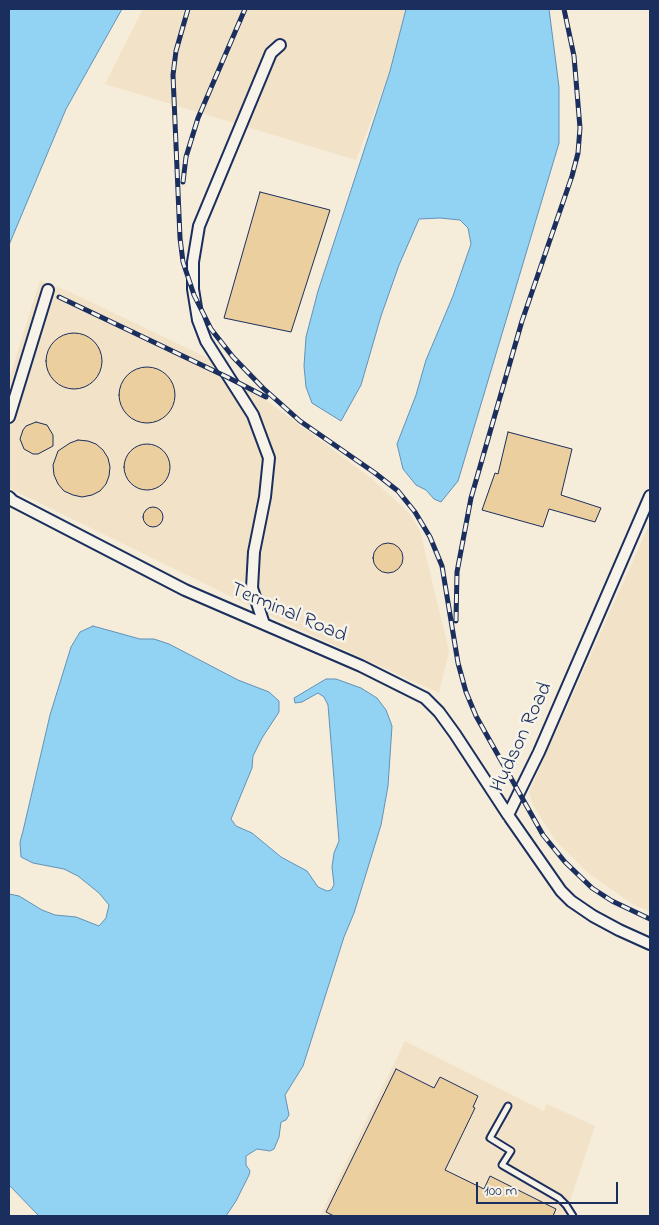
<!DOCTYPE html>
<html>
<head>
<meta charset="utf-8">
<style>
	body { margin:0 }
	#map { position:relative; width:659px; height:1225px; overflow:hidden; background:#f5ecd9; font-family:"Indie Flower",sans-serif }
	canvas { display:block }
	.frame { position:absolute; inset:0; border:10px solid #1b2f5e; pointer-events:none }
	.scale { position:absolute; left:476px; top:1182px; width:142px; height:22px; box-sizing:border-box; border:2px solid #1b2f5e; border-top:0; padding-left:6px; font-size:15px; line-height:18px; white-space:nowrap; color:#1b2f5e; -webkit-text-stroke:4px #f7f3e8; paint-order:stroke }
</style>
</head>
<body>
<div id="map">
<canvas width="659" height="1225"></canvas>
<div class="frame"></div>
<div class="scale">100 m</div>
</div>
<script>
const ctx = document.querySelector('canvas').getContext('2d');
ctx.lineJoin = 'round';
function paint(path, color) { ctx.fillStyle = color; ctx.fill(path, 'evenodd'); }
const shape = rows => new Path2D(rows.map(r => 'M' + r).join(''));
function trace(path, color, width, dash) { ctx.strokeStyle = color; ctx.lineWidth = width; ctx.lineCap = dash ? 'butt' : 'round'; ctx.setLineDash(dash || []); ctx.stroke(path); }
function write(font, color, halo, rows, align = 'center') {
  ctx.font = font + ' "Indie Flower",sans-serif'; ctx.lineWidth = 5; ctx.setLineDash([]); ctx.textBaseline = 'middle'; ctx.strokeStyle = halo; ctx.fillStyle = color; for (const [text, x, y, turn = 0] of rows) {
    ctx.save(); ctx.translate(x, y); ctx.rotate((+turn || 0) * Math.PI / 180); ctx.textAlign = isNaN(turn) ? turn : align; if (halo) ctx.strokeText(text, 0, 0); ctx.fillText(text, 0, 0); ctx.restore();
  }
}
paint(shape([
	[143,9,406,9,390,71,356,160,105,84],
	[40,280,72,293,210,359,371,478,409,513,420,531,449,651,439,693,277,619,9,488,9,380],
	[650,523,650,911,634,905,588,873,555,840,533,805,529,792],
	[405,1041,544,1111,547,1104,595,1126,565,1216,320,1216]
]), '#f2e3c8');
const water = shape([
	[9,9,122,9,66,109,9,245,9,9],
	[406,9,549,9,559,87,559,143,458,481,441,502,434,499,426,490,416,485,403,469,397,444,416,395,426,360,453,296,471,244,468,228,460,220,440,218,419,219,399,265,381,316,361,385,341,421,312,403,306,387,304,366,306,337,318,291,390,71,406,9],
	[93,626,140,639,154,639,169,644,238,680,269,692,279,701,279,712,262,738,253,756,252,768,231,819,236,826,252,833,281,857,307,871,318,887,327,891,331,890,334,885,332,867,334,853,339,841,328,705,324,697,318,693,302,702,295,703,294,698,326,679,336,679,361,688,377,698,386,710,392,726,388,786,381,825,354,913,344,937,303,1066,285,1095,289,1115,286,1120,281,1122,279,1137,274,1149,270,1151,257,1149,246,1156,246,1165,250,1171,249,1175,236,1201,226,1216,39,1216,9,1185,9,894,19,896,42,910,55,915,76,917,99,926,106,918,109,905,99,893,78,876,64,869,33,863,21,857,20,842,23,831,50,715,71,647,80,632,93,626]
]);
paint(water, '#92d3f3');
trace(water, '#6291b7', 1);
const building = shape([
	[260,192,330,210,291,332,224,318,260,192],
	'46 361a28 28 0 1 1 56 0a28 28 0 1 1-56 0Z',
	'119 395a28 28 0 1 1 56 0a28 28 0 1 1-56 0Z',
	[36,422,47,425,53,435,53,446,38,454,33,454,24,449,20,439,23,430,26,426,36,422],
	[508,432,572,449,561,495,601,508,595,522,549,509,543,527,482,510,495,473,498,474,508,432],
	[78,440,88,441,96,444,103,450,108,458,110,467,109,476,106,484,100,491,92,495,82,497,73,495,64,491,58,484,54,475,53,465,58,451,70,443,78,440],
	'124 467a23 23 0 1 1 46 0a23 23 0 1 1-46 0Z',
	'143 517a10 10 0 1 1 20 0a10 10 0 1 1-20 0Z',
	'373 558a15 15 0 1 1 30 0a15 15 0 1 1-30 0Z',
	[396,1069,434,1088,440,1077,478,1096,473,1107,475,1108,445,1170,484,1189,490,1176,556,1209,553,1216,334,1216,326,1212,396,1069]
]);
paint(building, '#eccf9f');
trace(building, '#1b2f5e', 1);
const lane = shape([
	[508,1106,490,1138,511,1151,502,1165,559,1198,566,1205,573,1216]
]);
const street = shape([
	[9,417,48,290],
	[9,497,13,501,185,590,361,666,425,698,439,712,455,734,508,815,561,891,571,901,593,916,619,930,650,944],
	[264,624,252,588,254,552,265,497,269,458,253,415,206,341,198,320,193,289,193,262,199,226,271,53,280,45],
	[508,815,539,752,650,496]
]);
trace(lane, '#1b2f5e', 9);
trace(street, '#1b2f5e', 14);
trace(lane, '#f7f3e8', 5);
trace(street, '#f7f3e8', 10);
const rail = shape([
	[188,9,176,51,173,75,180,238,183,262,194,295,211,329,233,357,263,388,300,421,375,473,398,491,415,512,430,537,442,566,458,663,466,692,476,716,543,835,565,862,592,888,612,901,650,919],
	[183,182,186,157,198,118,245,9],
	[59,297,229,378,266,397],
	[456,621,457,572,471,498,522,321,572,176,578,153,580,128,574,56,564,9]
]);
trace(rail, '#1b2f5e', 5);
trace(rail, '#f7f3e8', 3, [9]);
write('21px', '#1b2f5e', '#f7f3e8', [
	["Terminal Road",288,614,23],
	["Hudson Road",523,738,-65]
]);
</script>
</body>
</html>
